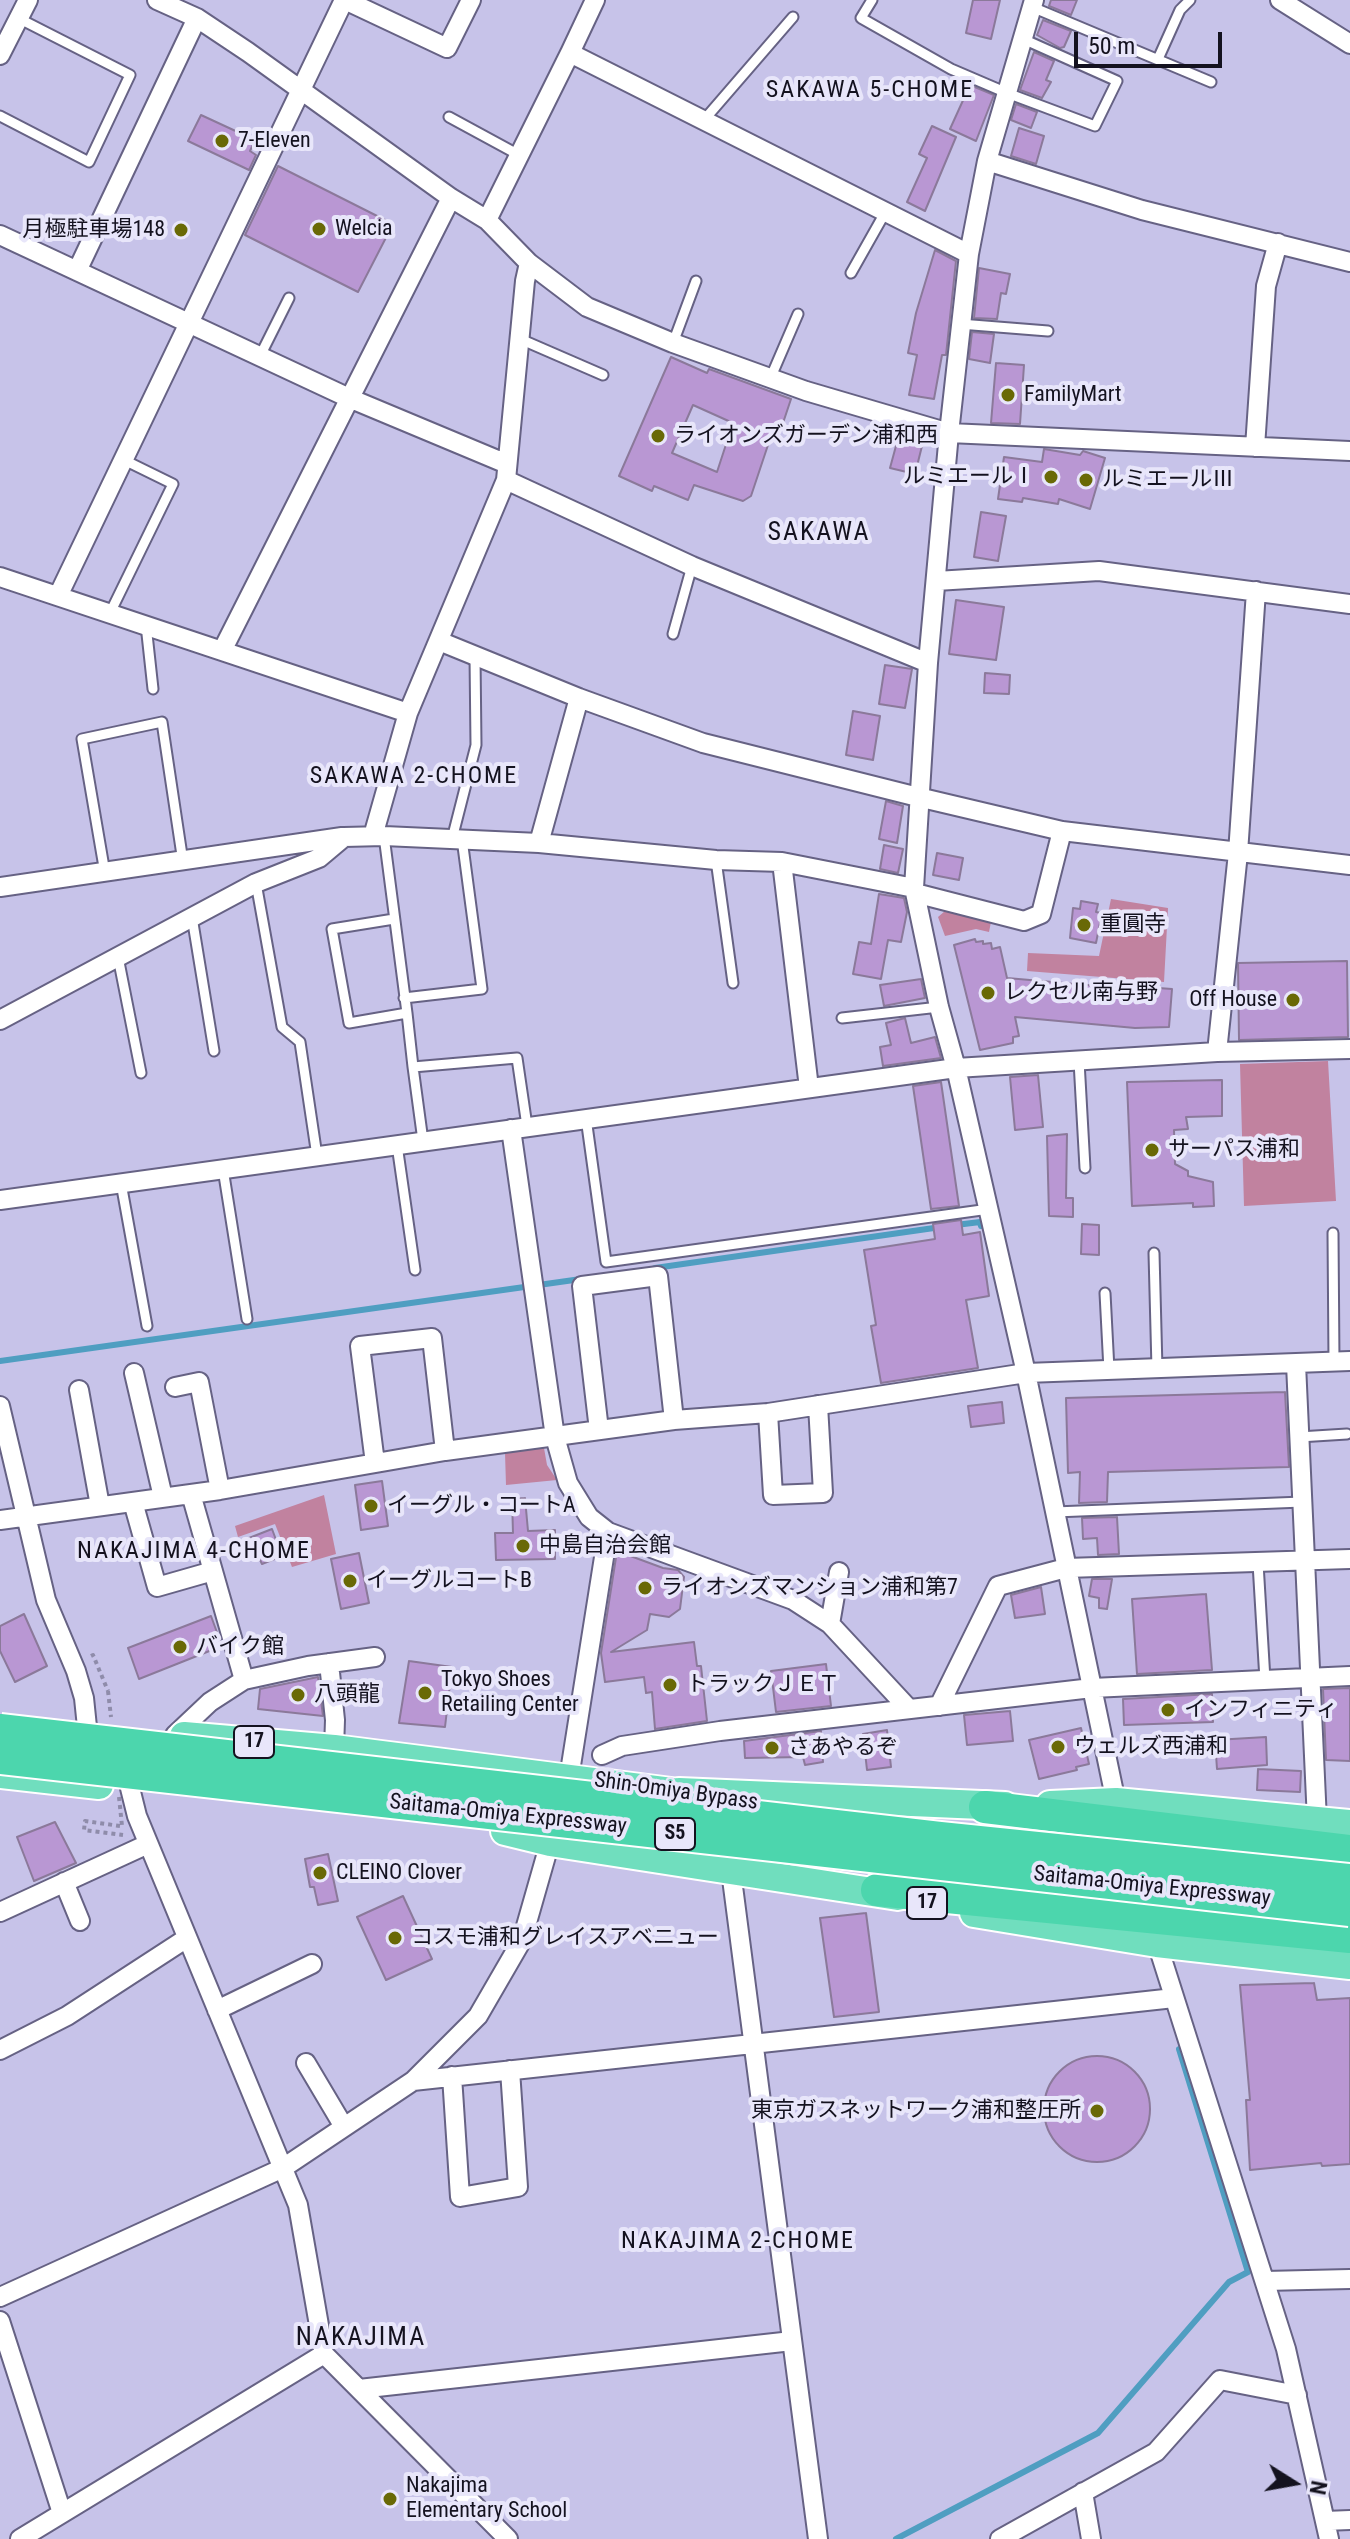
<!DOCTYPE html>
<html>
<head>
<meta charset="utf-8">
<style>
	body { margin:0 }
	#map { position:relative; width:1350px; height:2539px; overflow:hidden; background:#c7c3e9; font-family:"Roboto Condensed",sans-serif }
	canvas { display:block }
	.north { position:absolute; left:1254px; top:2443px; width:80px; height:80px; -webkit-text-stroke:6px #e8e6fa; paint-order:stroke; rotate:101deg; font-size:22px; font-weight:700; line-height:32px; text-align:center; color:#14121f }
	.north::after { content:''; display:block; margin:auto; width:28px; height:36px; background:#14121f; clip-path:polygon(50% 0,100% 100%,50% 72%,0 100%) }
	.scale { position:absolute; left:1074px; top:32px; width:148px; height:36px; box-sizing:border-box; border:4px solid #14121f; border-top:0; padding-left:10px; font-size:24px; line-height:28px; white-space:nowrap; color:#14121f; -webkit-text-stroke:6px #e8e6fa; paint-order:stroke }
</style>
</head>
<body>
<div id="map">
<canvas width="1350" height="2539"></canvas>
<div class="north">N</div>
<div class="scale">50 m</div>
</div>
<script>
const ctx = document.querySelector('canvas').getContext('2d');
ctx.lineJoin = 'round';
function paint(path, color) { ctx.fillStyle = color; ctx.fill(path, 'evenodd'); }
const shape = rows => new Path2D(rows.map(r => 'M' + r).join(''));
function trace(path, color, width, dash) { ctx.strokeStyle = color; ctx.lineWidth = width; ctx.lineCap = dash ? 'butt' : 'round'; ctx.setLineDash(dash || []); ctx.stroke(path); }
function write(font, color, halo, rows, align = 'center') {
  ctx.font = font + ' "Roboto Condensed","Noto Sans JP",sans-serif'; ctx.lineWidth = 8; ctx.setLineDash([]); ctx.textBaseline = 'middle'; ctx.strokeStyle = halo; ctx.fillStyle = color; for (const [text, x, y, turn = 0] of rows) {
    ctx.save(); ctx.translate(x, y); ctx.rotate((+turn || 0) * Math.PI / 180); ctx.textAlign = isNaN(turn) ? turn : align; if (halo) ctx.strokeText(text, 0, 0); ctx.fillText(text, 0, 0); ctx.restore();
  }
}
paint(shape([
	[1111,899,1168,908,1164,982,1027,971,1028,953,1099,956],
	[945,911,991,922,989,932,976,929,945,936,938,917],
	[1328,1061,1336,1201,1244,1206,1240,1064],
	[544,1448,547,1465,557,1480,506,1485,505,1453],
	[324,1495,336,1554,292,1567,275,1524,238,1537,235,1526]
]), '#c1829f');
trace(shape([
	[956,1225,980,1222,981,1226],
	[655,1268,941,1227],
	[0,1361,581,1279],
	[896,2539,1098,2433,1229,2282,1248,2272,1179,2049]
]), '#4f9ec1', 6);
const building = shape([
	[973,0,1000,0,991,39,966,33,973,0],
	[1051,0,1077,0,1071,15,1049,6,1051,0],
	[1043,20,1071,31,1064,47,1060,48,1037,35,1043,20],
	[1034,52,1054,61,1046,80,1051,82,1042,98,1020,90,1034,52],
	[970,85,994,95,976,141,950,129,970,85],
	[1016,104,1037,112,1031,128,1011,120,1016,104],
	[201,115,255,140,250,151,256,155,249,170,188,141,201,115],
	[932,126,956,137,925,211,907,202,927,158,919,154,932,126],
	[1019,128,1044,136,1036,164,1011,156,1019,128],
	[278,166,393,224,358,292,245,235,278,166],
	[935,250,956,261,946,355,942,355,934,399,909,395,917,355,908,353,916,313,935,250],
	[979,268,1010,274,1006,294,1001,293,997,319,974,318,979,268],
	[972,332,994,334,990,363,969,359,972,332],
	[671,357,707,373,709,369,791,399,782,426,775,424,751,496,743,501,694,485,688,500,654,486,652,491,619,476,671,357],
	[693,405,733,423,717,472,672,453,693,405],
	[996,363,1024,365,1020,424,991,423,996,363],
	[900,431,924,438,915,474,890,468,900,431],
	[1044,449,1080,455,1083,451,1105,458,1090,509,1059,499,1058,504,1023,498,1022,502,998,499,1004,457,1042,462,1044,449],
	[981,512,1006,516,998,561,974,557,981,512],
	[956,600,1004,607,996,660,949,654,956,600],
	[885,665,912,669,905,708,879,704,885,665],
	[985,673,1010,675,1009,694,984,693,985,673],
	[853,711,880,716,873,760,846,755,853,711],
	[886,801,903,806,897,843,879,839,886,801],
	[884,845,903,849,898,873,880,869,884,845],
	[937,853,963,858,959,880,933,875,937,853],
	[879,894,904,898,907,912,901,942,888,940,881,979,853,974,859,942,871,944,879,894],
	[1081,901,1098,904,1096,912,1102,913,1096,943,1070,938,1073,908,1080,909,1081,901],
	[975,939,976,942,983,941,983,944,991,943,992,949,1000,947,1007,978,1144,990,1145,987,1172,989,1169,1027,1135,1028,1015,1017,1019,1036,1013,1037,1013,1043,980,1050,954,945,975,939],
	[1347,961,1348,1037,1239,1040,1238,963,1347,961],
	[921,979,925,998,884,1006,880,985,921,979],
	[905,1018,911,1043,935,1037,941,1058,883,1066,880,1047,891,1045,886,1023,905,1018],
	[1038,1075,1043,1127,1015,1130,1010,1077,1038,1075],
	[1222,1080,1222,1116,1186,1117,1188,1129,1174,1130,1175,1164,1188,1171,1188,1176,1213,1182,1214,1206,1193,1207,1193,1203,1132,1206,1127,1082,1222,1080],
	[941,1082,959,1206,931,1209,913,1086,941,1082],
	[1067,1134,1066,1198,1073,1198,1073,1217,1049,1216,1047,1136,1067,1134],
	[961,1220,963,1235,980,1232,989,1296,966,1300,978,1368,881,1383,871,1326,876,1325,864,1250,935,1239,933,1224,961,1220],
	[1082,1224,1099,1225,1099,1255,1081,1254,1082,1224],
	[1285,1392,1289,1467,1108,1472,1107,1502,1079,1503,1080,1472,1068,1473,1066,1398,1285,1392],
	[1002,1402,1004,1423,971,1427,968,1406,1002,1402],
	[382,1481,388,1526,361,1530,355,1485,382,1481],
	[525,1498,528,1531,555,1530,555,1559,496,1560,495,1533,513,1533,512,1499,525,1498],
	[1117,1517,1119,1554,1098,1555,1097,1538,1083,1539,1082,1518,1117,1517],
	[272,1529,282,1556,262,1564,249,1538,272,1529],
	[617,1551,663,1568,678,1570,684,1577,680,1609,669,1617,650,1614,647,1630,611,1652,694,1642,697,1666,701,1666,707,1721,655,1729,652,1692,646,1693,644,1677,605,1682,601,1653,617,1551],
	[359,1553,369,1603,341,1609,331,1559,359,1553],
	[1092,1579,1112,1579,1107,1609,1099,1608,1099,1598,1089,1596,1092,1579],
	[1041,1587,1045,1614,1015,1618,1011,1595,1041,1587],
	[1206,1594,1212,1670,1137,1674,1132,1599,1206,1594],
	[24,1614,47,1666,15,1682,0,1651,0,1626,24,1614],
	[211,1616,222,1646,139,1679,128,1648,211,1616],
	[409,1661,452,1667,445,1727,399,1723,409,1661],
	[826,1664,831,1706,776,1712,771,1671,826,1664],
	[318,1677,323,1716,258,1709,260,1689,318,1677],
	[1350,1688,1350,1761,1326,1760,1323,1689,1350,1688],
	[1212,1694,1213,1722,1124,1725,1123,1699,1212,1694],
	[1010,1711,1013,1741,967,1745,964,1715,1010,1711],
	[1081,1728,1089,1764,1076,1767,1077,1770,1039,1779,1029,1740,1081,1728],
	[887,1730,891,1767,867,1770,863,1734,887,1730],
	[821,1731,823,1762,805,1765,803,1757,745,1758,744,1741,821,1731],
	[1266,1737,1267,1765,1217,1769,1215,1740,1266,1737],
	[1258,1769,1301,1771,1300,1792,1257,1790,1258,1769],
	[55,1822,76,1863,34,1881,17,1837,55,1822],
	[328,1854,338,1901,318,1905,314,1887,310,1887,305,1859,328,1854],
	[403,1896,432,1959,386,1980,357,1917,403,1896],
	[866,1913,879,2012,834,2017,820,1918,866,1913],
	[1314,1983,1317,2000,1350,1998,1350,2164,1322,2166,1321,2163,1250,2170,1246,2100,1250,2100,1240,1985,1314,1983],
	'1044 2109a53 53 0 1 1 106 0a53 53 0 1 1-106 0Z'
]);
paint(building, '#b997d3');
trace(building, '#8b799a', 2);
const service = shape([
	[872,0,861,18,951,69,1007,93,1095,126,1117,81,1023,39],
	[1032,7,1211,82],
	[1158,59,1180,10,1190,0],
	[0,116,89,162,130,75,18,18],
	[449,117,519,155],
	[704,120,793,17],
	[851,273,886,211],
	[960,324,1048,331],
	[520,339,603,375],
	[673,343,696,281],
	[260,356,289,298],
	[770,379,798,314],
	[110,613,173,484,122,459],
	[146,625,153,689],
	[673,634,692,566],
	[384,836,407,1013,349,1023,332,929,394,919],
	[452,839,476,745,475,656],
	[716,860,733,983],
	[105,873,82,739,162,722,183,862],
	[256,883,282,1027,300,1042,317,1156],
	[192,917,214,1051],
	[118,957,141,1073],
	[404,998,482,989,462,839],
	[407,1013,413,1067],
	[842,1018,939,1007],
	[1079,1061,1085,1168],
	[586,1118,606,1262,989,1209],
	[423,1141,413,1067,517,1058,527,1126],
	[397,1145,415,1270],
	[223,1169,247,1319],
	[121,1183,147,1326],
	[1333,1233,1334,1362],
	[1154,1253,1157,1369],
	[1105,1293,1109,1370],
	[1299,1437,1347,1434],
	[1055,1512,1302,1502],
	[1258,1563,1265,1680]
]);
const minor = shape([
	[157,0,197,18,248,52,451,198,487,220,529,263,587,307,673,343,806,391,949,433,1350,451],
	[345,0,447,48,471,0],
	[595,0,570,53,969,254],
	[1034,0,987,161,969,254,949,433,928,663,914,888,939,1007,956,1068,1026,1373,1116,1802],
	[1280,0,1350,44],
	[0,55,28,0],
	[987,161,1142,210,1350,262],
	[487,220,570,53],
	[0,235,349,398,507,464],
	[77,271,197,18],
	[1255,447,1266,286,1278,243],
	[506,480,692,566,928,663],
	[0,577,408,713,506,480,525,281,529,263],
	[936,581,1099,571,1350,604],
	[58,596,344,0],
	[439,641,579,698,703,743,918,797,1062,831,1350,865],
	[223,649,451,198],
	[373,836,408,713],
	[539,843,579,698],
	[782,862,809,1088],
	[0,887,342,837],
	[915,893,1024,921,1041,914,1062,831],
	[0,1020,256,883,319,858,344,837,384,836,539,843,716,860,782,862,914,888],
	[1217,1052,1238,853,1256,591],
	[511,1129,555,1437,568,1483,589,1517,608,1532,793,1600,830,1624,909,1709],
	[0,1200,956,1068,1217,1052,1350,1049],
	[1296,1364,1317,1821],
	[134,1373,163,1497],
	[175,1387,199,1382,220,1490],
	[79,1390,100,1506],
	[0,1406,46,1600,76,1671,84,1698,87,1727],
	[768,1413,773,1495,823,1493,818,1405],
	[599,1430,582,1286,658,1276,674,1420],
	[375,1463,360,1346,432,1338,445,1451],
	[191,1494,244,1680],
	[133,1502,157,1587,213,1571],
	[0,1520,220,1490,445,1451,674,1420,768,1413,1026,1373,1350,1361],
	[830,1624,839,1572],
	[329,1663,335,1720,334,1749],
	[939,1706,998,1586,1066,1568,1350,1559],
	[175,1735,210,1702,244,1680,308,1666,375,1657],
	[602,1755,622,1746,720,1731,1092,1688,1350,1676],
	[569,1778,608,1532],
	[731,1871,818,2539],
	[64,1882,80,1921],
	[0,1912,148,1844],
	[1157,1943,1286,2349,1329,2539],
	[217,2010,312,1964],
	[0,2050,67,2016,187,1938],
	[306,2063,344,2127],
	[452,2076,460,2197,518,2187,510,2070],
	[413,2081,1174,1998],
	[1265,2281,1350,2279],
	[0,2297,283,2168,413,2081,478,2016,522,1940,550,1842],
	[0,2321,62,2513],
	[324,2354,508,2539],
	[359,2389,792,2341],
	[1083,2492,1091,2539],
	[1325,2521,1350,2520],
	[20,2539,324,2354,298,2205,137,1816,130,1788],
	[1000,2539,1156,2452,1220,2380,1297,2395]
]);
const trunk = shape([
	[184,1736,334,1749,695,1795],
	[0,1774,99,1785],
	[679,1792,1005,1806],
	[1050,1805,1116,1802,1350,1824],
	[505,1831,550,1842,898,1896],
	[974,1913,1157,1943,1350,1965]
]);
const motorway = shape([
	[985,1807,1350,1851],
	[877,1890,1350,1937]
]);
trace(service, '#666284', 13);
trace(minor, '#666284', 22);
trace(trunk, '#fff', 32);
trace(motorway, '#fff', 36);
trace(shape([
	[91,1656,93,1655,108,1691],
	[120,1826,85,1821,84,1830,123,1835]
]), '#8f8caa', 4, [4, 4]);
trace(service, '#fff', 9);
trace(minor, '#fff', 18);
trace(trunk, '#70debe', 28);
trace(motorway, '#4cd6ad', 32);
const motorwayBridge = shape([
	[0,1730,940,1838,1350,1880],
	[0,1758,1350,1910]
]);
trace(motorwayBridge, '#fff', 36, []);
trace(shape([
	[108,1691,111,1717],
	[119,1797,122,1826]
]), '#8f8caa', 4, [4, 4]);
trace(motorwayBridge, '#4cd6ad', 32);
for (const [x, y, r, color] of [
	[222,141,8,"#696906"],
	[319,229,8,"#696906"],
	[181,230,8,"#696906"],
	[1008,395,8,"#696906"],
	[658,436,8,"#696906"],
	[1051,477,8,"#696906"],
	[1086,480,8,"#696906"],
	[1084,925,8,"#696906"],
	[988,993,8,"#696906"],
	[1293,1000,8,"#696906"],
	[1152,1150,8,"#696906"],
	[371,1506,8,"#696906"],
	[523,1546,8,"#696906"],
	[350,1581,8,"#696906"],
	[645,1588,8,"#696906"],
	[180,1647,8,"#696906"],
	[670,1685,8,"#696906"],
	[425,1693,8,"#696906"],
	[298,1695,8,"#696906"],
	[1168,1710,8,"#696906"],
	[1058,1747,8,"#696906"],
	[772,1748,8,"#696906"],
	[320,1873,8,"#696906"],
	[395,1938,8,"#696906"],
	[1097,2111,8,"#696906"],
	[390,2499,8,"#696906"]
]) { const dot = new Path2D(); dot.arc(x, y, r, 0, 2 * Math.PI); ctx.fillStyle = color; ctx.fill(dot); trace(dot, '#e8e6fa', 3); }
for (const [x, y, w] of [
	[254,1742,40],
	[675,1834,40],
	[927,1903,40]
]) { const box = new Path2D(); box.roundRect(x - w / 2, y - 16, w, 32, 6); ctx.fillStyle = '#e8e6fa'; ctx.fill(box); trace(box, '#14121f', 2); }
write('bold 20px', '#14121f', null, [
	["17",254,1742],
	["S5",675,1834],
	["17",927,1903]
]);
write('22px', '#14121f', '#e8e6fa', [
	["7-Eleven",238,141],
	["Welcia",335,229],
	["月極駐車場148",165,230,"right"],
	["FamilyMart",1024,395],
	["ライオンズガーデン浦和西",674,436],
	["ルミエールⅠ",1035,477,"right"],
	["ルミエールⅢ",1102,480],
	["重圓寺",1100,925],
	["レクセル南与野",1004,993],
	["Off House",1277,1000,"right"],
	["サーパス浦和",1168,1150],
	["イーグル・コートA",387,1506],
	["中島自治会館",539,1546],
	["イーグルコートB",366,1581],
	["ライオンズマンション浦和第7",661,1588],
	["バイク館",196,1647],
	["Tokyo Shoes",441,1680],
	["Retailing Center",441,1705],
	["トラックＪＥＴ",686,1685],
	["八頭龍",314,1695],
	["インフィニティ",1184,1710],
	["ウェルズ西浦和",1074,1747],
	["さあやるぞ",788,1748],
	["CLEINO Clover",336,1873],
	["コスモ浦和グレイスアベニュー",411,1938],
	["東京ガスネットワーク浦和整圧所",1081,2111,"right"],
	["Nakajima",406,2486],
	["Elementary School",406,2511]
], 'left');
write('22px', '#14121f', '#e8e6fa', [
	["Shin-Omiya Bypass",676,1792,8],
	["Saitama-Omiya Expressway",508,1815,6],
	["Saitama-Omiya Expressway",1152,1887,6]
]);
ctx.letterSpacing = '2px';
write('24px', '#14121f', '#e8e6fa', [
	["SAKAWA 5-CHOME",870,91],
	["SAKAWA 2-CHOME",414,777],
	["NAKAJIMA 4-CHOME",194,1552],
	["NAKAJIMA 2-CHOME",738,2242]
]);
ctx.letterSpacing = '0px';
ctx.letterSpacing = '2px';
write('26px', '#14121f', '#e8e6fa', [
	["SAKAWA",819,533],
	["NAKAJIMA",361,2338]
]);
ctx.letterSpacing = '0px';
</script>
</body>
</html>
